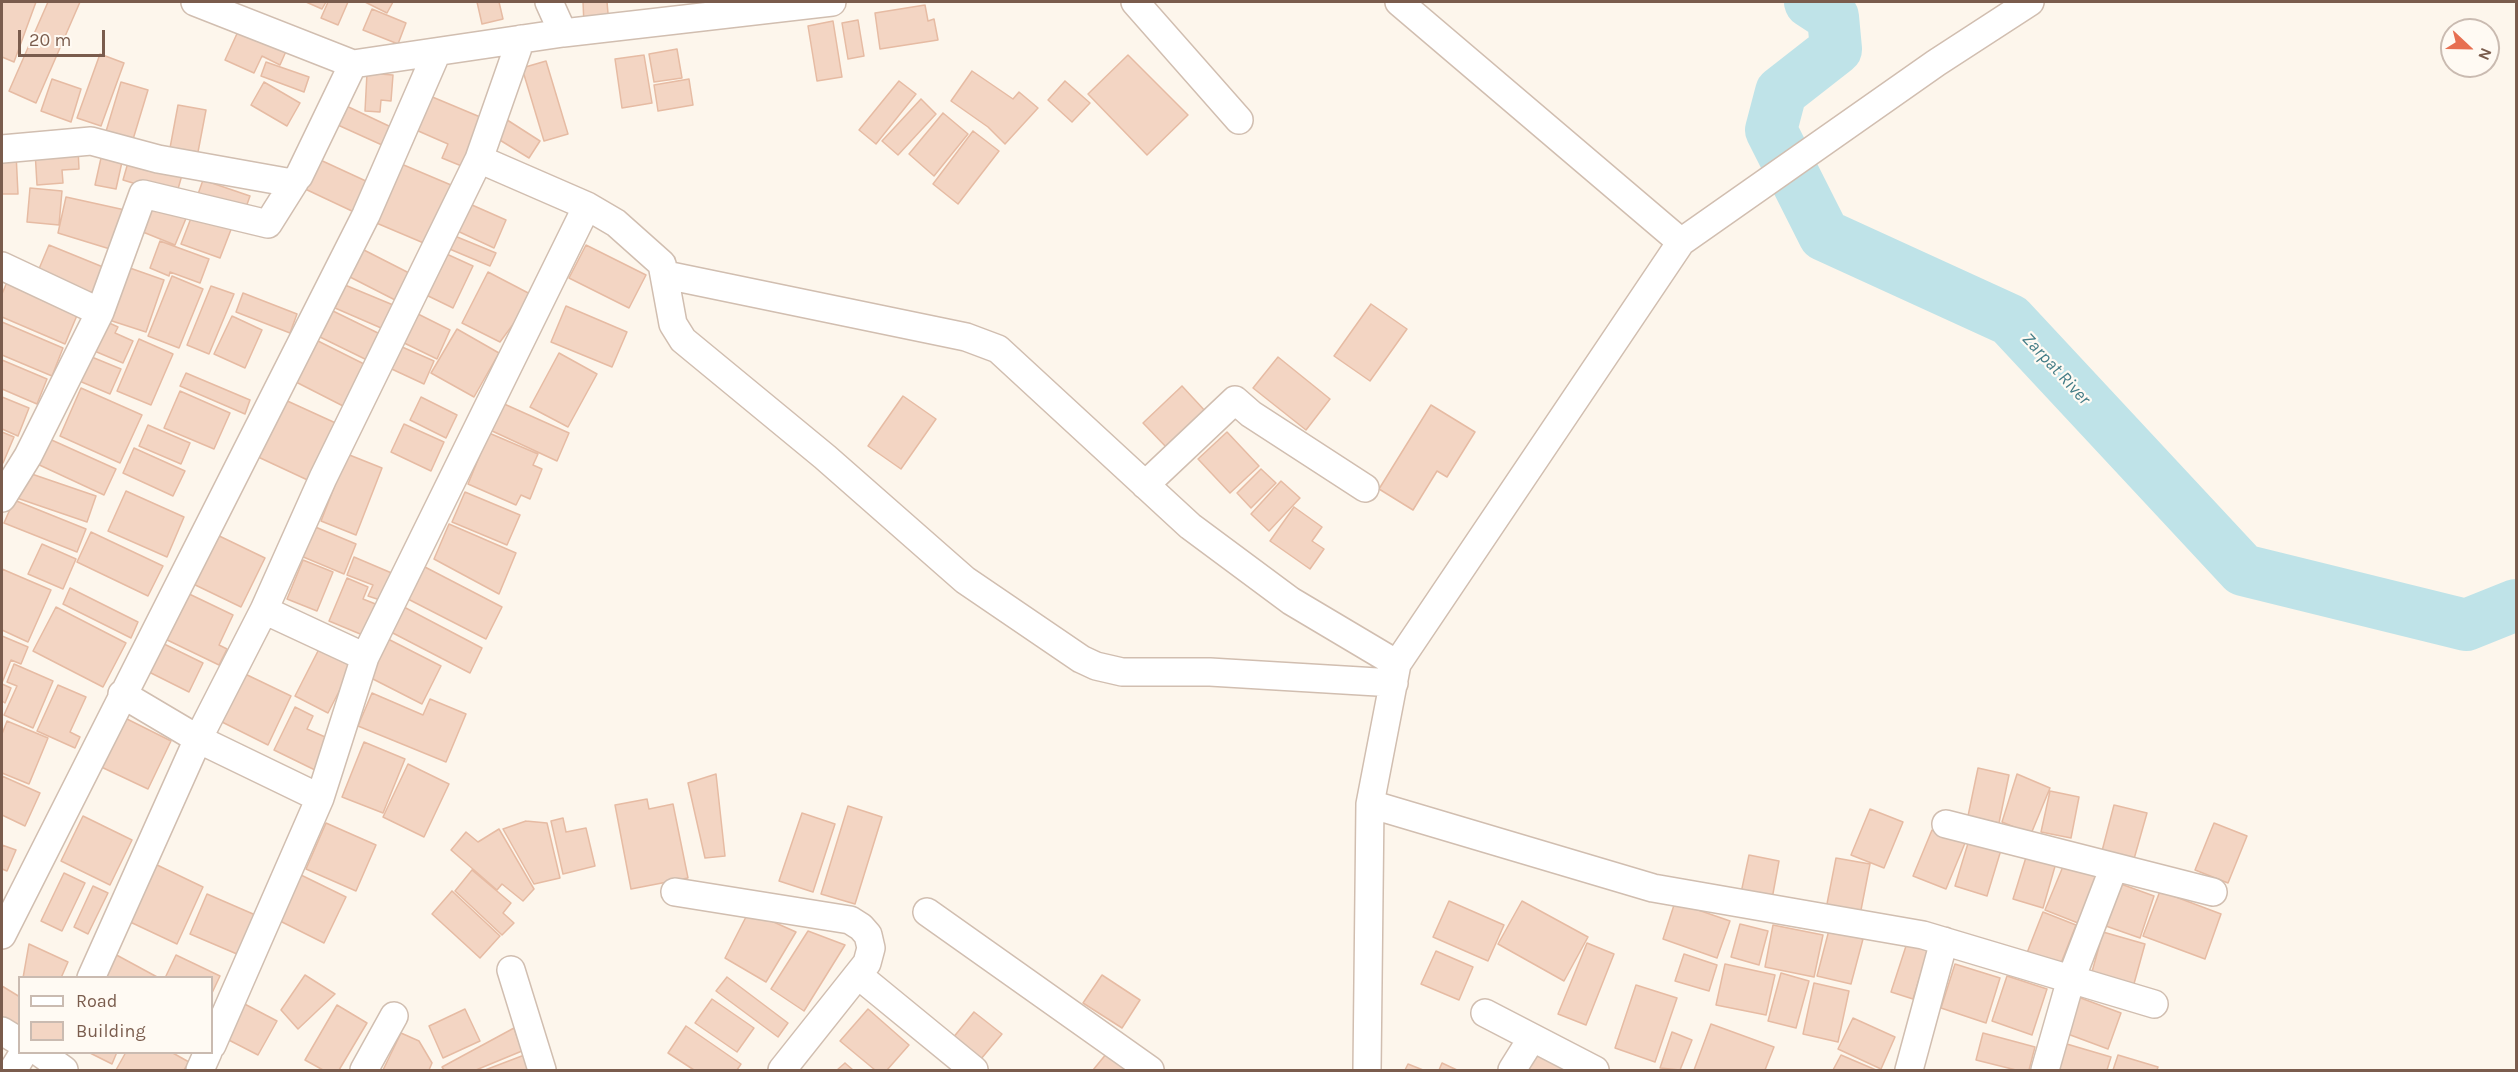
<!DOCTYPE html>
<html>
<head>
<meta charset="utf-8">
<style>
	body { margin:0 }
	#map { position:relative; width:2518px; height:1072px; overflow:hidden; background:#fdf6ec; font-family:Karla,sans-serif }
	canvas { display:block }
	.frame { position:absolute; inset:0; border:3px solid #7a5c4d; pointer-events:none }
	.legend { position:absolute; left:18px; top:976px; width:195px; height:78px; box-sizing:border-box; background:#fffaf3; border:2px solid #cabbb1; margin:0; padding:8px 10px; list-style:none; font-size:18px; color:#7a5c4d }
	.legend li { display:flex; align-items:center; gap:12px; height:30px }
	.legend b { width:30px; border:2px solid #cabbb1 }
	.north { position:absolute; left:2440px; top:18px; width:60px; height:60px; box-sizing:border-box; background:#fffaf3; border:2px solid #cabbb1; border-radius:50%; rotate:112deg; font-size:16px; font-weight:700; line-height:24px; text-align:center; color:#7a5c4d }
	.north::after { content:''; display:block; margin:auto; width:21px; height:27px; background:#e76f51; clip-path:polygon(50% 0,100% 100%,50% 72%,0 100%) }
	.scale { position:absolute; left:18px; top:30px; width:87px; height:27px; box-sizing:border-box; border:3px solid #7a5c4d; border-top:0; padding-left:8px; font-size:18px; line-height:21px; white-space:nowrap; color:#7a5c4d; -webkit-text-stroke:4px #fffaf3; paint-order:stroke }
</style>
</head>
<body>
<div id="map">
<canvas width="2518" height="1072"></canvas>
<div class="frame"></div>
<ul class="legend">
<li><b style="height:8px;background:#fff"></b>Road</li>
<li><b style="height:16px;background:#f3d5c3"></b>Building</li>
</ul>
<div class="north">N</div>
<div class="scale">20 m</div>
</div>
<script>
const ctx = document.querySelector('canvas').getContext('2d');
ctx.lineJoin = 'round';
const shape = rows => new Path2D(rows.map(r => 'M' + r).join(''));
function trace(path, color, width, dash) { ctx.strokeStyle = color; ctx.lineWidth = width; ctx.lineCap = dash ? 'butt' : 'round'; ctx.setLineDash(dash || []); ctx.stroke(path); }
function paint(path, color) { ctx.fillStyle = color; ctx.fill(path, 'evenodd'); }
function write(font, color, halo, rows, align = 'center') {
  ctx.font = font + ' Karla,sans-serif'; ctx.lineWidth = 4.5; ctx.setLineDash([]); ctx.textBaseline = 'middle'; ctx.strokeStyle = halo; ctx.fillStyle = color; for (const [text, x, y, turn = 0] of rows) {
    ctx.save(); ctx.translate(x, y); ctx.rotate((+turn || 0) * Math.PI / 180); ctx.textAlign = isNaN(turn) ? turn : align; if (halo) ctx.strokeText(text, 0, 0); ctx.fillText(text, 0, 0); ctx.restore();
  }
}
trace(shape([
	[1810,2,1833,17,1836,49,1781,92,1771,130,1824,235,2010,320,2243,570,2466,625,2516,605]
]), '#bfe3e8', 52);
const building = shape([
	[2,2,36,2,14,62,2,57,2,2],
	[48,2,80,2,36,103,9,91,48,2],
	[306,2,326,2,322,9,306,2],
	[328,2,348,2,338,25,321,18,328,2],
	[365,2,393,2,387,13,365,2],
	[477,2,499,2,503,19,482,24,477,2],
	[583,2,607,2,609,24,584,25,583,2],
	[925,5,928,21,934,19,938,40,880,49,875,13,925,5],
	[372,9,406,23,398,44,363,30,372,9],
	[858,20,864,56,848,59,842,23,858,20],
	[833,21,842,77,817,81,808,26,833,21],
	[240,27,287,49,280,65,262,56,254,73,225,60,240,27],
	[677,49,682,78,654,82,649,54,677,49],
	[100,54,124,63,101,126,77,118,100,54],
	[644,55,652,103,622,108,615,59,644,55],
	[1128,55,1188,115,1147,155,1088,94,1128,55],
	[546,61,568,134,544,141,522,68,546,61],
	[266,62,309,77,304,92,261,76,266,62],
	[972,71,1013,99,1019,92,1038,108,1005,144,988,127,951,101,972,71],
	[367,73,393,75,391,101,381,100,380,112,365,111,367,73],
	[52,79,81,89,71,122,41,111,52,79],
	[689,79,693,105,658,111,654,85,689,79],
	[899,81,916,94,876,144,859,130,899,81],
	[1065,81,1090,103,1072,122,1048,100,1065,81],
	[121,82,148,90,131,146,104,138,121,82],
	[264,82,300,103,287,126,251,105,264,82],
	[430,96,485,119,464,167,442,158,448,144,416,130,430,96],
	[921,99,936,114,898,155,882,141,921,99],
	[338,102,391,127,382,145,329,121,338,102],
	[178,105,206,110,198,152,170,148,178,105],
	[943,113,968,134,934,176,909,154,943,113],
	[501,116,540,141,529,158,490,134,501,116],
	[973,131,999,151,958,204,933,184,973,131],
	[78,148,79,169,62,170,63,183,37,185,35,151,78,148],
	[16,153,18,194,2,194,2,154,16,153],
	[101,158,122,162,116,189,95,185,101,158],
	[316,158,368,182,354,212,303,188,316,158],
	[129,159,182,175,176,196,123,180,129,159],
	[399,163,451,185,426,244,374,222,399,163],
	[203,180,250,196,244,213,197,197,203,180],
	[30,188,62,191,59,225,27,222,30,188],
	[66,197,125,210,110,249,58,233,66,197],
	[151,200,187,216,175,245,138,230,151,200],
	[463,201,506,220,494,248,451,228,463,201],
	[193,213,232,227,220,258,181,244,193,213],
	[445,232,496,253,490,266,440,245,445,232],
	[160,241,209,259,200,283,170,272,169,276,150,268,160,241],
	[49,245,103,267,91,298,36,276,49,245],
	[586,245,646,275,629,308,569,278,586,245],
	[360,248,413,275,399,302,346,275,360,248],
	[440,251,473,266,453,308,420,292,440,251],
	[127,267,164,280,146,332,109,320,127,267],
	[488,272,534,296,500,342,462,323,488,272],
	[172,276,203,289,179,348,148,336,172,276],
	[7,282,78,313,65,344,2,317,2,294,7,282],
	[345,285,398,307,388,331,335,308,345,285],
	[211,286,234,294,209,354,187,345,211,286],
	[243,293,297,314,290,333,236,312,243,293],
	[1371,304,1407,329,1370,381,1334,356,1371,304],
	[566,306,627,332,612,367,551,342,566,306],
	[410,310,450,330,437,359,396,339,410,310],
	[333,311,382,335,369,361,320,337,333,311],
	[232,316,262,330,245,368,214,354,232,316],
	[105,321,118,327,115,333,133,341,123,363,92,350,105,321],
	[2,322,63,348,52,376,2,355,2,322],
	[457,329,499,353,474,397,431,373,457,329],
	[139,339,173,354,151,405,117,391,139,339],
	[314,339,368,366,347,408,294,381,314,339],
	[393,343,434,361,424,384,383,365,393,343],
	[82,353,121,369,110,394,77,380,82,353],
	[559,353,597,374,568,427,530,407,559,353],
	[1278,357,1330,399,1306,430,1253,388,1278,357],
	[2,360,47,379,37,404,2,389,2,360],
	[186,373,250,400,245,414,180,386,186,373],
	[1182,386,1207,413,1168,449,1143,423,1182,386],
	[81,388,142,415,120,463,60,436,81,388],
	[180,391,230,413,214,449,164,428,180,391],
	[903,396,936,419,901,469,868,446,903,396],
	[2,397,29,408,18,436,2,429,2,397],
	[421,397,457,415,446,438,410,420,421,397],
	[283,399,340,425,314,483,256,456,283,399],
	[502,403,569,433,557,461,490,430,502,403],
	[1431,405,1475,432,1447,477,1437,471,1413,510,1379,489,1431,405],
	[404,424,444,442,431,471,391,452,404,424],
	[148,425,190,443,181,464,139,446,148,425],
	[2,432,14,437,3,463,2,462,2,432],
	[1227,432,1259,466,1230,493,1198,459,1227,432],
	[489,433,538,454,533,465,542,469,530,499,521,495,516,505,468,484,489,433],
	[45,437,116,469,104,495,33,462,45,437],
	[134,448,185,471,173,496,123,473,134,448],
	[347,454,382,468,356,535,321,521,347,454],
	[1261,469,1276,483,1251,508,1237,493,1261,469],
	[20,470,96,496,87,522,11,496,20,470],
	[1281,481,1300,498,1269,531,1251,514,1281,481],
	[126,491,184,517,167,557,108,531,126,491],
	[465,492,520,515,507,545,452,522,465,492],
	[14,500,86,529,77,552,4,523,14,500],
	[1294,507,1322,527,1312,541,1324,549,1310,569,1270,541,1294,507],
	[449,524,516,553,499,594,434,559,449,524],
	[313,526,356,544,344,574,301,556,313,526],
	[91,532,163,566,148,596,77,562,91,532],
	[211,532,265,558,241,607,187,581,211,532],
	[42,544,76,559,63,589,28,574,42,544],
	[354,557,394,574,383,601,368,596,373,585,347,575,354,557],
	[303,560,333,572,317,611,287,599,303,560],
	[423,566,502,607,486,639,406,598,423,566],
	[2,569,51,590,28,642,2,630,2,569],
	[347,578,368,587,363,599,378,605,365,636,329,621,347,578],
	[70,588,138,622,131,638,63,604,70,588],
	[183,591,233,615,219,645,227,649,219,665,161,637,183,591],
	[402,606,482,648,470,673,389,631,402,606],
	[56,607,126,643,103,687,33,651,56,607],
	[2,636,28,647,21,664,11,660,2,683,2,636],
	[388,639,441,666,422,704,369,677,388,639],
	[158,641,203,663,189,692,145,670,158,641],
	[320,647,353,664,328,713,295,696,320,647],
	[14,664,53,681,33,728,4,715,17,686,7,682,14,664],
	[241,672,291,696,268,745,218,720,241,672],
	[2,684,11,688,5,703,2,701,2,684],
	[58,685,86,697,70,732,80,737,75,748,37,731,58,685],
	[372,693,423,715,430,699,466,714,446,762,358,726,372,693],
	[295,707,313,716,307,729,332,740,317,771,274,750,295,707],
	[121,716,171,741,148,789,97,765,121,716],
	[7,721,48,738,29,784,2,773,2,734,7,721],
	[364,742,405,759,383,813,342,797,364,742],
	[408,764,449,784,424,837,383,817,408,764],
	[1978,768,2009,775,1999,823,1968,816,1978,768],
	[716,774,725,856,705,858,688,783,716,774],
	[2017,774,2050,788,2031,834,2002,822,2017,774],
	[2,776,40,793,25,826,2,815,2,776],
	[2050,791,2079,797,2071,838,2041,832,2050,791],
	[647,799,649,809,673,804,688,878,631,889,615,805,647,799],
	[2114,805,2147,813,2134,859,2102,851,2114,805],
	[848,806,882,817,855,904,821,894,848,806],
	[1870,809,1903,822,1884,868,1851,855,1870,809],
	[802,813,835,824,813,892,779,881,802,813],
	[83,816,132,840,110,885,61,861,83,816],
	[563,818,566,832,586,828,595,866,563,874,551,821,563,818],
	[526,821,547,823,560,878,534,884,503,829,526,821],
	[326,823,376,845,356,891,306,869,326,823],
	[2214,823,2247,836,2228,883,2195,870,2214,823],
	[499,829,534,889,523,901,502,884,497,890,451,850,466,832,478,842,499,829],
	[1932,830,1965,843,1946,889,1913,876,1932,830],
	[1969,840,2001,850,1987,896,1955,886,1969,840],
	[2,845,16,850,7,871,2,869,2,845],
	[2027,854,2056,863,2043,908,2013,899,2027,854],
	[1749,855,1779,861,1772,899,1741,893,1749,855],
	[1836,858,1870,864,1860,915,1826,909,1836,858],
	[155,864,203,887,177,944,128,921,155,864],
	[2064,864,2097,877,2078,923,2045,910,2064,864],
	[472,870,511,903,503,913,514,923,502,935,455,891,472,870],
	[64,873,85,883,62,931,41,921,64,873],
	[301,875,346,897,324,943,278,920,301,875],
	[2118,883,2154,896,2140,938,2103,925,2118,883],
	[93,886,108,893,88,934,74,927,93,886],
	[452,891,500,936,480,958,432,914,452,891],
	[2160,891,2221,914,2205,959,2143,936,2160,891],
	[207,894,260,917,244,957,190,934,207,894],
	[1449,901,1504,925,1488,961,1433,937,1449,901],
	[1522,901,1588,937,1564,981,1498,944,1522,901],
	[1675,902,1730,921,1717,958,1663,939,1675,902],
	[749,911,796,932,766,982,725,958,749,911],
	[2043,912,2076,925,2058,971,2025,958,2043,912],
	[1740,924,1768,931,1759,965,1731,957,1740,924],
	[1773,925,1823,935,1814,977,1765,967,1773,925],
	[1829,930,1863,939,1851,984,1817,976,1829,930],
	[808,931,845,945,804,1011,771,989,808,931],
	[2103,932,2145,944,2132,991,2090,979,2103,932],
	[1587,943,1614,954,1586,1025,1558,1014,1587,943],
	[1907,943,1928,950,1913,999,1891,992,1907,943],
	[29,944,68,962,61,978,23,978,29,944],
	[1436,951,1473,967,1459,1000,1421,984,1436,951],
	[111,952,159,978,98,978,111,952],
	[1684,954,1717,965,1709,991,1675,981,1684,954],
	[176,955,220,976,212,993,212,978,165,978,176,955],
	[1725,964,1775,975,1766,1015,1716,1005,1725,964],
	[1955,964,2000,978,1986,1023,1941,1008,1955,964],
	[1781,973,1809,981,1796,1028,1768,1021,1781,973],
	[305,975,335,994,298,1029,281,1010,305,975],
	[1102,975,1140,1000,1122,1028,1083,1003,1102,975],
	[2007,976,2047,989,2032,1035,1992,1021,2007,976],
	[727,977,788,1023,778,1037,716,991,727,977],
	[1814,983,1849,991,1838,1042,1803,1034,1814,983],
	[1636,985,1677,998,1655,1062,1615,1048,1636,985],
	[2,986,20,997,20,1034,2,1023,2,986],
	[2078,997,2121,1013,2108,1049,2065,1033,2078,997],
	[712,999,754,1028,737,1052,695,1023,712,999],
	[237,1000,277,1021,258,1055,219,1035,237,1000],
	[337,1005,367,1023,339,1070,323,1070,305,1060,337,1005],
	[465,1009,480,1041,443,1058,429,1026,465,1009],
	[868,1009,909,1045,887,1070,875,1070,840,1041,868,1009],
	[974,1012,1002,1034,975,1066,948,1044,974,1012],
	[1853,1018,1895,1037,1881,1069,1838,1049,1853,1018],
	[1711,1024,1774,1047,1765,1070,1694,1070,1711,1024],
	[686,1026,741,1064,737,1070,694,1070,668,1053,686,1026],
	[514,1028,522,1051,476,1070,444,1070,442,1067,514,1028],
	[1672,1032,1692,1040,1680,1070,1660,1068,1672,1032],
	[401,1033,419,1041,432,1063,429,1070,383,1070,401,1033],
	[1983,1033,2035,1047,2029,1070,2016,1070,1976,1060,1983,1033],
	[2060,1042,2111,1057,2107,1070,2052,1070,2060,1042],
	[1537,1047,1568,1068,1566,1070,1521,1070,1537,1047],
	[88,1052,117,1052,112,1064,88,1052],
	[126,1052,171,1052,189,1062,184,1070,116,1070,126,1052],
	[1107,1053,1129,1070,1093,1070,1107,1053],
	[527,1054,532,1070,485,1070,527,1054],
	[1841,1055,1876,1070,1833,1070,1841,1055],
	[2118,1055,2158,1067,2157,1070,2113,1070,2118,1055],
	[845,1063,853,1070,837,1070,845,1063],
	[1442,1063,1457,1070,1439,1070,1442,1063],
	[1408,1064,1423,1070,1405,1070,1408,1064]
]);
paint(building, '#f3d5c3');
trace(building, '#e6bba3', 1.5);
const minor = shape([
	[195,2,353,64,563,33,832,2],
	[549,2,563,33],
	[1135,2,1239,120],
	[1399,2,1681,242],
	[2,149,91,141,158,159,292,183,299,176,353,64],
	[479,159,587,206,616,223,662,264,673,324,683,340,825,457,965,580,1081,659,1096,666,1122,672,1210,672,1394,683],
	[2,266,100,312],
	[666,275,966,337,998,349,1190,526,1291,601,1397,664],
	[1145,485,1235,400,1251,414,1365,488],
	[2,498,28,456,100,312,143,194,268,224,295,181],
	[264,610,365,657],
	[122,694,198,739,320,798],
	[1370,804,1653,888,1923,935,2154,1004],
	[1946,824,2213,892],
	[675,892,850,920,861,927,868,935,871,948,867,963,782,1070],
	[927,912,1150,1070],
	[2,935,366,215,437,52],
	[511,970,542,1070],
	[858,975,974,1070],
	[91,978,198,739,264,610,323,478,479,159,521,39],
	[1485,1013,1595,1070],
	[2,1031,20,1042],
	[212,1045,320,798,365,657,587,206],
	[39,1052,64,1070],
	[13,1070,24,1052],
	[200,1070,208,1052],
	[364,1070,394,1016],
	[1367,1070,1370,804,1397,664,1681,242,1936,63,2030,2],
	[1512,1070,1532,1038],
	[1909,1070,1944,941],
	[2045,1070,2071,979,2114,867]
]);
trace(minor, '#d1beb0', 30);
trace(minor, '#fff', 27);
write('italic 18px', '#437c86', '#fffaf3', [
	["Zarpat River",2056,369,47]
]);
</script>
</body>
</html>
